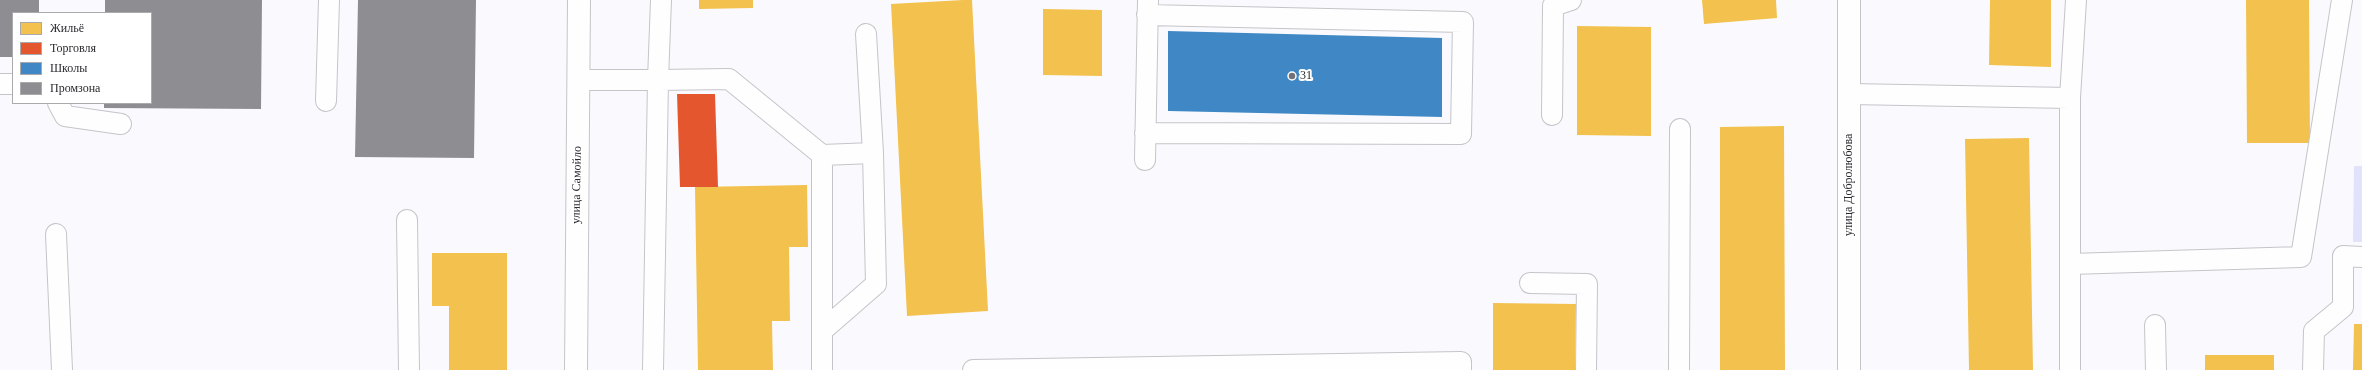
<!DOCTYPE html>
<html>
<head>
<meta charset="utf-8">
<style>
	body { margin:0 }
	#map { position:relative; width:2362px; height:370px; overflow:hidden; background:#fafafe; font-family:Georgia,serif }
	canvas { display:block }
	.legend { position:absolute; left:12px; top:12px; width:140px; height:92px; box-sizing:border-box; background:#fff; border:1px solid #aaaaac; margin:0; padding:5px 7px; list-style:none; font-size:12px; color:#2a2a2f }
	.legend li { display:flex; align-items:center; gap:8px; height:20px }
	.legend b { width:20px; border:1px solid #aaaaac }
</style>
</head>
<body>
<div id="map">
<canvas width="2362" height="370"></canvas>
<ul class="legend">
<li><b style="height:11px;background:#f2c14e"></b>Жильё</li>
<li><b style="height:11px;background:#e4572e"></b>Торговля</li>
<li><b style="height:11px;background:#3f88c5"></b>Школы</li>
<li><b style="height:11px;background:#8d8d92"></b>Промзона</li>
</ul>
</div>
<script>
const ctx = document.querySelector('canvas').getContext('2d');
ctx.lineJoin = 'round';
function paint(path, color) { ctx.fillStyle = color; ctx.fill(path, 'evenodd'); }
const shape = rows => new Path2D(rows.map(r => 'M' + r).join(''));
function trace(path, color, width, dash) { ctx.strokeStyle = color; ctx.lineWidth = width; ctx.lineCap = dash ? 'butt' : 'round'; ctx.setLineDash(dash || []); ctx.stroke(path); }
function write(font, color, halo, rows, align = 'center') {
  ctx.font = font + ' Georgia,serif'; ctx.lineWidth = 4; ctx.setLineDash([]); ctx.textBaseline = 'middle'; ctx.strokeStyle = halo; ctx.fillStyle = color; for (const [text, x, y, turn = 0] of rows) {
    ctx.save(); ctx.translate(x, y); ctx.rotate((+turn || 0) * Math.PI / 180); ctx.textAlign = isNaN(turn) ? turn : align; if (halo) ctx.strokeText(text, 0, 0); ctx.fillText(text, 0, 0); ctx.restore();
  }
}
paint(shape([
	[2354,166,2362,166,2362,242,2353,242]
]), '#e1e2fb');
paint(shape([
	[699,0,753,0,753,8,699,9],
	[963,0,972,0,988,311,907,316,891,4],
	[1702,0,1776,0,1777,18,1704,24],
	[1990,0,2051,0,2051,67,1989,65],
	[2246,0,2309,0,2310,143,2247,143],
	[1043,9,1102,10,1102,76,1043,75],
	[1577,26,1651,27,1651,136,1577,135],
	[1784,126,1785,370,1720,370,1720,127],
	[2029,138,2033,370,1969,370,1965,139],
	[807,185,808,247,789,247,790,321,772,321,773,370,698,370,695,187],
	[432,253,507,253,507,370,449,370,449,306,432,306],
	[1493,303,1576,304,1575,370,1493,370],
	[2354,324,2362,324,2362,370,2353,370],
	[2205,355,2274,355,2274,370,2205,370]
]), '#f2c14e');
paint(shape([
	[677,94,715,94,718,187,680,187]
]), '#e4572e');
paint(shape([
	[1168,31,1442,38,1442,117,1168,111]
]), '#3f88c5');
paint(shape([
	[0,0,39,0,39,13,13,13,13,57,0,57],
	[105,0,262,0,261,109,104,108,104,103,151,103,151,13,105,13],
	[358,0,476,0,474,158,355,157]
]), '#8d8d92');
const lane = shape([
	[661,0,658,80,729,79,822,155,873,153],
	[579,80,658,80,653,370],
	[0,84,13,84],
	[1849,94,2070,98],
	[326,101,329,0],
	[58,103,65,116,121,124],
	[1552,115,1553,6,1571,0],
	[1145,133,1461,134,1463,22,1147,15],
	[822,155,822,331],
	[1145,160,1148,0],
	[407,220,409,370],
	[56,234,62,370],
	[2070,264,2301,257,2342,0],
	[1530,283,1587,284,1586,370],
	[2155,325,2156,370],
	[822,370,822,331,876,284,873,153,866,34],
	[973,370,1461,362,1461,370],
	[1679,370,1680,129],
	[2070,370,2070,98,2076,0],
	[2313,370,2314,331,2343,307,2343,256,2362,257]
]);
const street = shape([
	[576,370,579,0],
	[1849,370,1849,0]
]);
trace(lane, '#c5c5c9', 22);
trace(street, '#c5c5c9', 24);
trace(lane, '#fefeff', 20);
trace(street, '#fefeff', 22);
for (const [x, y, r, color] of [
	[1292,76,4,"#737377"]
]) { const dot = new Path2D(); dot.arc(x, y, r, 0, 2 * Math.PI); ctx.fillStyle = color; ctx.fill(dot); trace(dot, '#fff', 1.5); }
write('12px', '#2a2a2f', '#fff', [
	["31",1300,76]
], 'left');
write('12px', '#2a2a2f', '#fff', [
	["улица Самойло",577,185,-89],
	["улица Добролюбова",1849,185,-90]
]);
</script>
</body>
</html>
